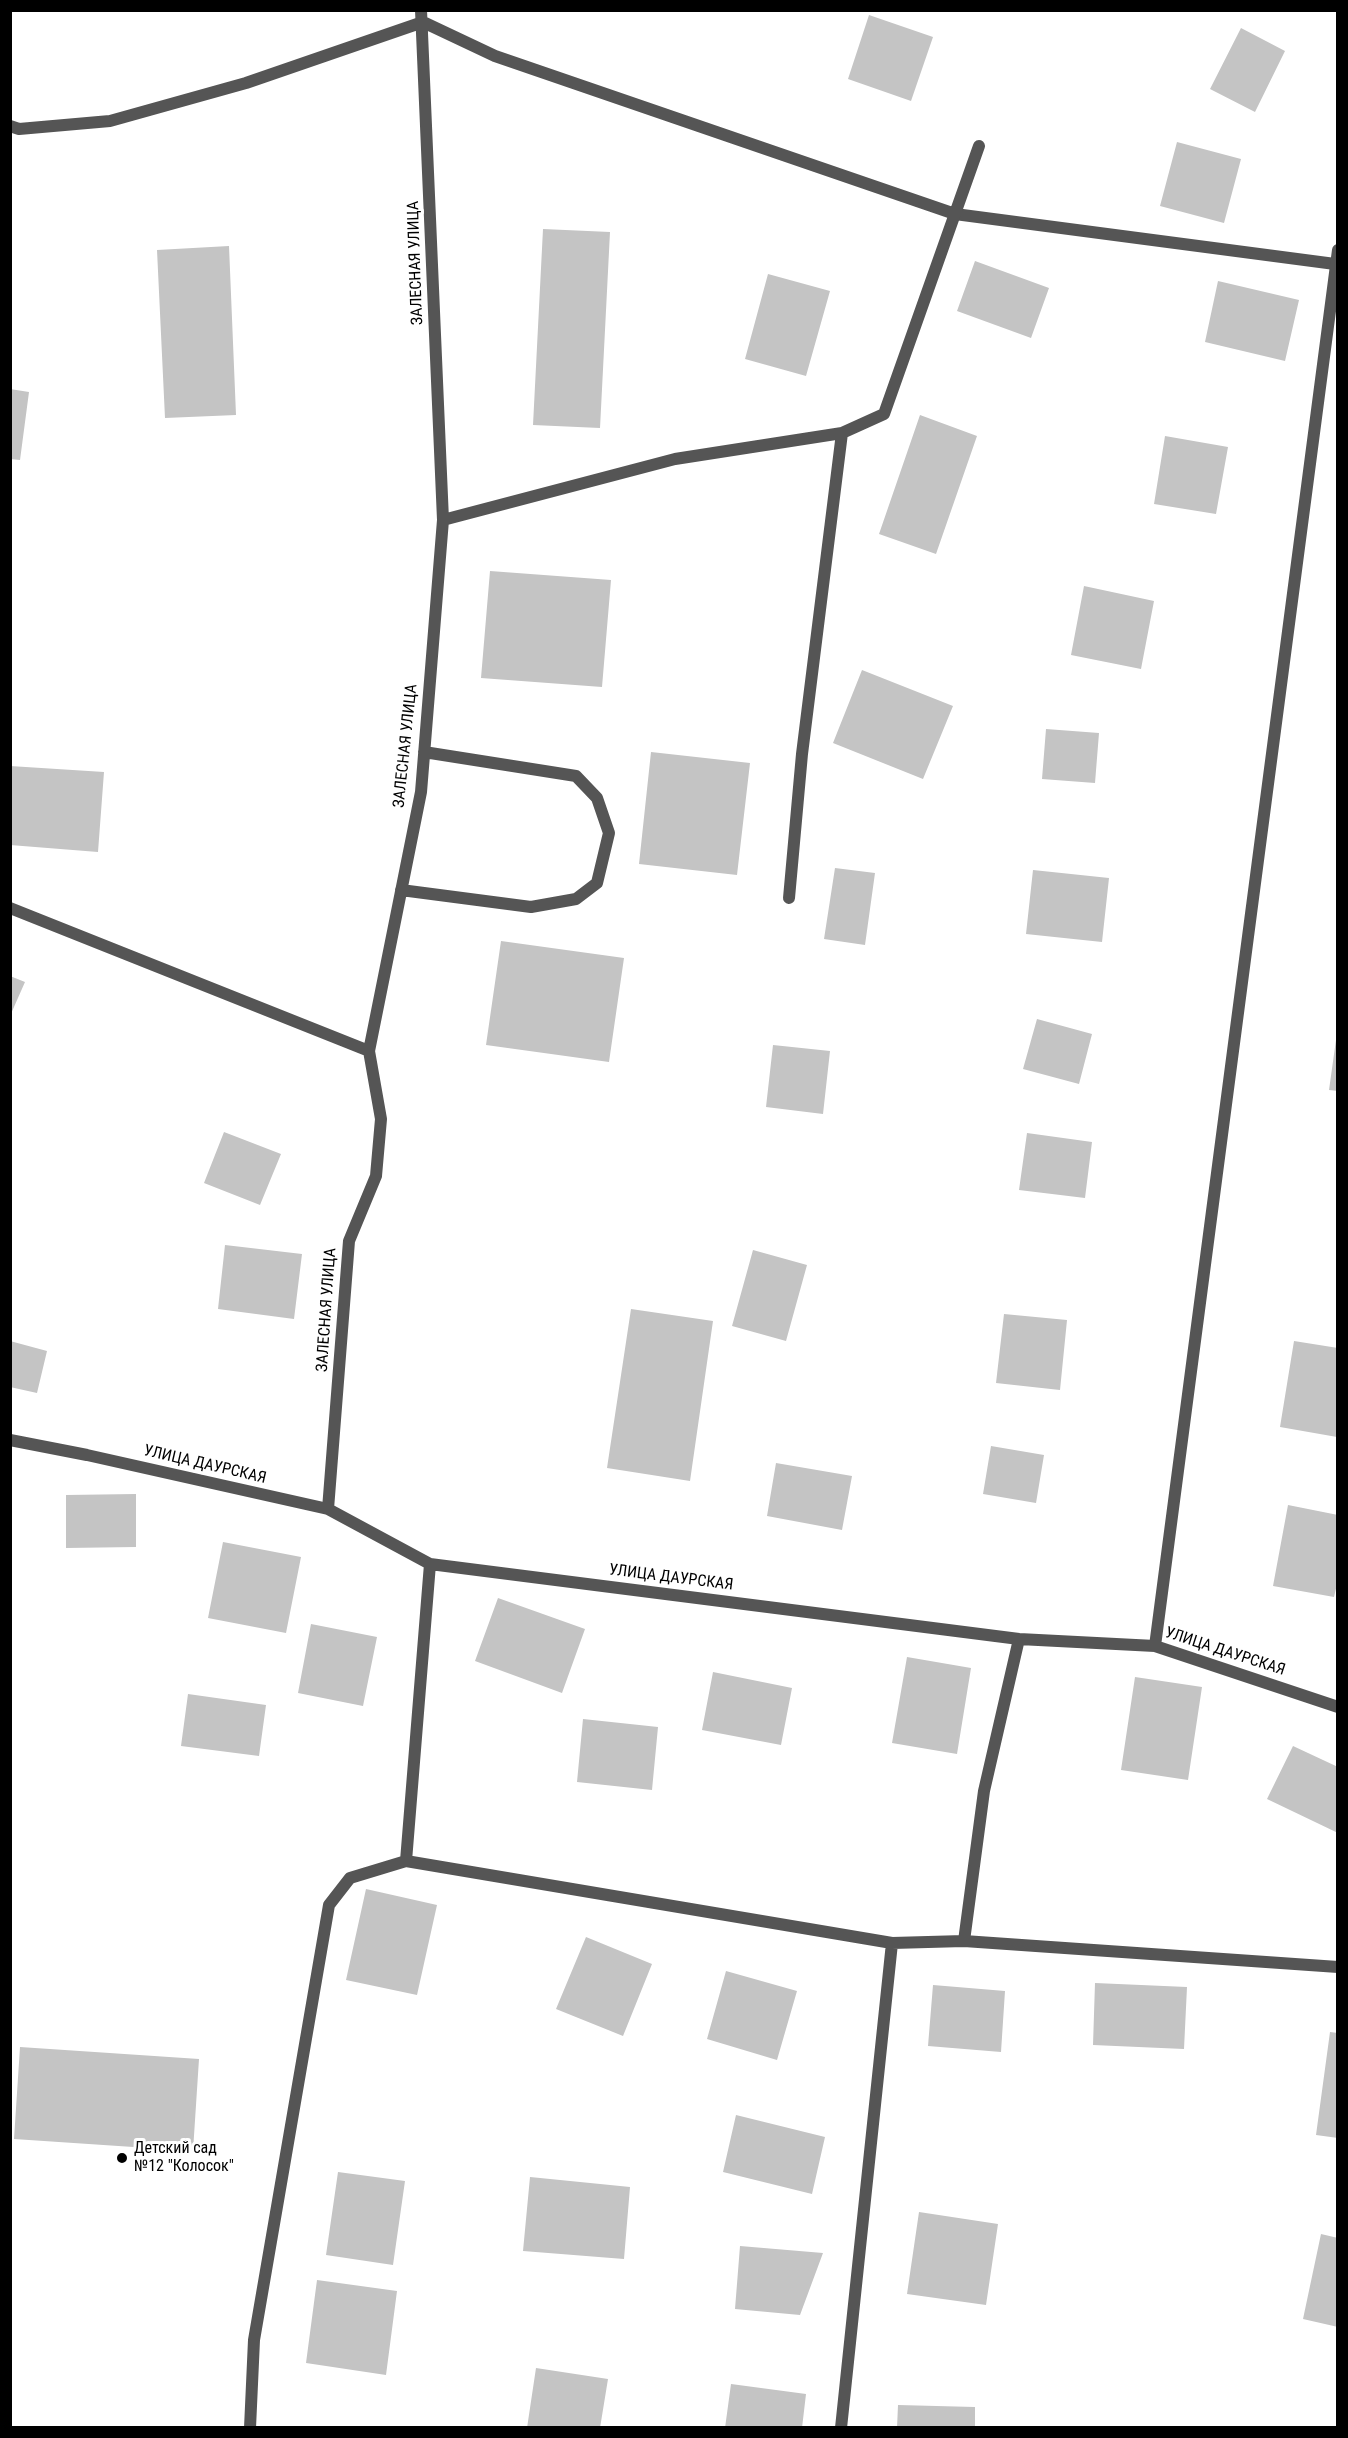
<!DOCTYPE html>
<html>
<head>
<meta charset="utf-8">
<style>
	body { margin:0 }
	#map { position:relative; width:1348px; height:2438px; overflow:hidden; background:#fff; font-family:"Roboto Condensed",sans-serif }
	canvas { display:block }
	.frame { position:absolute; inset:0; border:12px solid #000; pointer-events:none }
</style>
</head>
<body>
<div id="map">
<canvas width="1348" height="2438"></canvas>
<div class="frame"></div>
</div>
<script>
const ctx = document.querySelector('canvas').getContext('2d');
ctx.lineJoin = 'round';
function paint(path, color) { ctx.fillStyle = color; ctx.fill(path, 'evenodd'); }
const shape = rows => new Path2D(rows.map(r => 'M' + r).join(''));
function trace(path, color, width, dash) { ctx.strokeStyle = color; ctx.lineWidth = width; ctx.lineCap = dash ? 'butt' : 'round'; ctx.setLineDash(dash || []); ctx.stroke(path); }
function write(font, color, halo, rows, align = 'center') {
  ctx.font = font + ' "Roboto Condensed",sans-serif'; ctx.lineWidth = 6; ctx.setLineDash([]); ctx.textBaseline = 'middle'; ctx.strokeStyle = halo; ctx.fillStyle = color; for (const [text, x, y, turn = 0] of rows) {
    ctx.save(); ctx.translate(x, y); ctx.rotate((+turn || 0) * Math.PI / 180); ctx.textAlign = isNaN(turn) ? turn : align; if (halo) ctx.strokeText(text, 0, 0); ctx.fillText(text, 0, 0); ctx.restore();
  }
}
paint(shape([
	[869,15,933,37,911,101,848,79],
	[1241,28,1285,51,1255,112,1210,89],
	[1177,142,1241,159,1224,223,1160,206],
	[543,229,610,232,600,428,533,425],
	[229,246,236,415,165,418,157,250],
	[975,261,1049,288,1031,338,957,311],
	[768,274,830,291,806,376,745,359],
	[1218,281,1299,300,1285,361,1205,342],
	[10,389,29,392,20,460,10,459],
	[920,415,977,436,936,554,879,534],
	[1165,436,1228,447,1216,514,1154,504],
	[490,571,611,580,602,687,481,678],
	[1084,586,1154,601,1141,669,1071,655],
	[862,670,953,706,923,779,833,743],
	[1046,729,1099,733,1095,783,1042,779],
	[651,752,750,763,737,875,639,864],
	[10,766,104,772,98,852,10,845],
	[835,868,875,873,865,945,824,939],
	[1033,870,1109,878,1102,942,1026,934],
	[501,941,624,958,609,1062,486,1045],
	[10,976,25,982,10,1016],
	[1037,1019,1092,1034,1079,1084,1023,1069],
	[1336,1040,1338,1040,1338,1091,1329,1090],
	[773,1045,830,1051,823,1114,766,1107],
	[224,1132,281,1154,260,1205,204,1183],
	[1027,1133,1092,1142,1085,1198,1019,1190],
	[225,1245,302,1254,294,1319,218,1309],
	[753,1250,807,1265,786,1341,732,1326],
	[631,1309,713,1321,690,1481,607,1468],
	[1004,1314,1067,1320,1060,1390,996,1383],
	[10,1341,47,1351,37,1393,10,1387],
	[1294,1341,1338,1348,1337,1437,1280,1427],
	[991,1446,1044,1455,1036,1503,983,1494],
	[776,1463,852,1476,842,1530,767,1516],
	[136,1494,136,1547,66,1548,66,1495],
	[1288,1505,1338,1515,1338,1580,1334,1597,1273,1586],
	[223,1542,301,1557,286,1633,208,1618],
	[498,1598,585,1629,562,1693,475,1661],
	[311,1624,377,1637,363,1706,298,1693],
	[907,1657,971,1668,957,1754,892,1743],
	[713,1672,792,1688,781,1745,702,1730],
	[1135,1677,1202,1687,1188,1780,1121,1770],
	[188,1694,266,1705,259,1756,181,1746],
	[583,1719,658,1727,652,1790,577,1782],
	[1293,1746,1338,1767,1338,1833,1267,1799],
	[366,1889,437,1905,417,1995,346,1980],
	[586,1937,652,1964,623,2036,556,2009],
	[726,1971,797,1991,777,2060,707,2039],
	[1095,1983,1187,1987,1184,2049,1093,2045],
	[933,1985,1005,1991,1001,2052,928,2046],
	[1330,2032,1338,2033,1338,2138,1316,2135],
	[20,2047,199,2059,193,2151,14,2139],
	[736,2115,825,2137,812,2194,723,2172],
	[338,2172,405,2181,393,2265,326,2255],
	[530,2177,630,2187,624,2259,523,2251],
	[919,2212,998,2224,986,2305,907,2294],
	[1321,2234,1338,2238,1338,2327,1303,2319],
	[740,2246,823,2253,800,2315,735,2309],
	[317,2280,397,2291,386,2375,306,2363],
	[536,2368,608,2379,600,2428,527,2428],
	[731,2384,806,2394,802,2428,725,2428],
	[898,2405,975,2407,975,2428,897,2428]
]), '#c4c4c4');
trace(shape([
	[955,214,1335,264]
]), '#555', 12);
trace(shape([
	[10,126,19,129,110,121,246,83,423,22,495,56,955,214],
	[443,520,675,459,842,433,884,414,979,146],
	[401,890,531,907,576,899,597,883,609,833,597,798,576,776,424,752],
	[789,898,802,754,842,433],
	[10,908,369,1051],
	[10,1440,87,1455,328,1509,430,1564,1019,1639,1155,1646,1338,1707],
	[328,1509,349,1241,376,1176,381,1119,369,1051,421,792,443,520,421,10],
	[1155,1646,1338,250],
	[406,1861,430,1564],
	[964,1941,984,1791,1019,1639],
	[250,2428,254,2340,329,1905,350,1878,406,1861,892,1943,964,1941,1338,1967],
	[841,2428,892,1943]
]), '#555', 12);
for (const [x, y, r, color] of [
	[122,2158,6,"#000"]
]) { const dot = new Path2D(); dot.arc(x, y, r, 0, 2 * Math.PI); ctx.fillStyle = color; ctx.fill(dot); trace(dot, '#fff', 2); }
write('16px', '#000', '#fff', [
	["ЗАЛЕСНАЯ УЛИЦА",416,263,-92],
	["ЗАЛЕСНАЯ УЛИЦА",406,746,-84],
	["ЗАЛЕСНАЯ УЛИЦА",327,1310,-86],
	["УЛИЦА ДАУРСКАЯ",205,1465,13],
	["УЛИЦА ДАУРСКАЯ",671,1578,7],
	["УЛИЦА ДАУРСКАЯ",1225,1652,18]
]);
write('16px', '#000', '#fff', [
	["Детский сад",134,2149],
	["№12 \"Колосок\"",134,2167]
], 'left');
</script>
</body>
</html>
